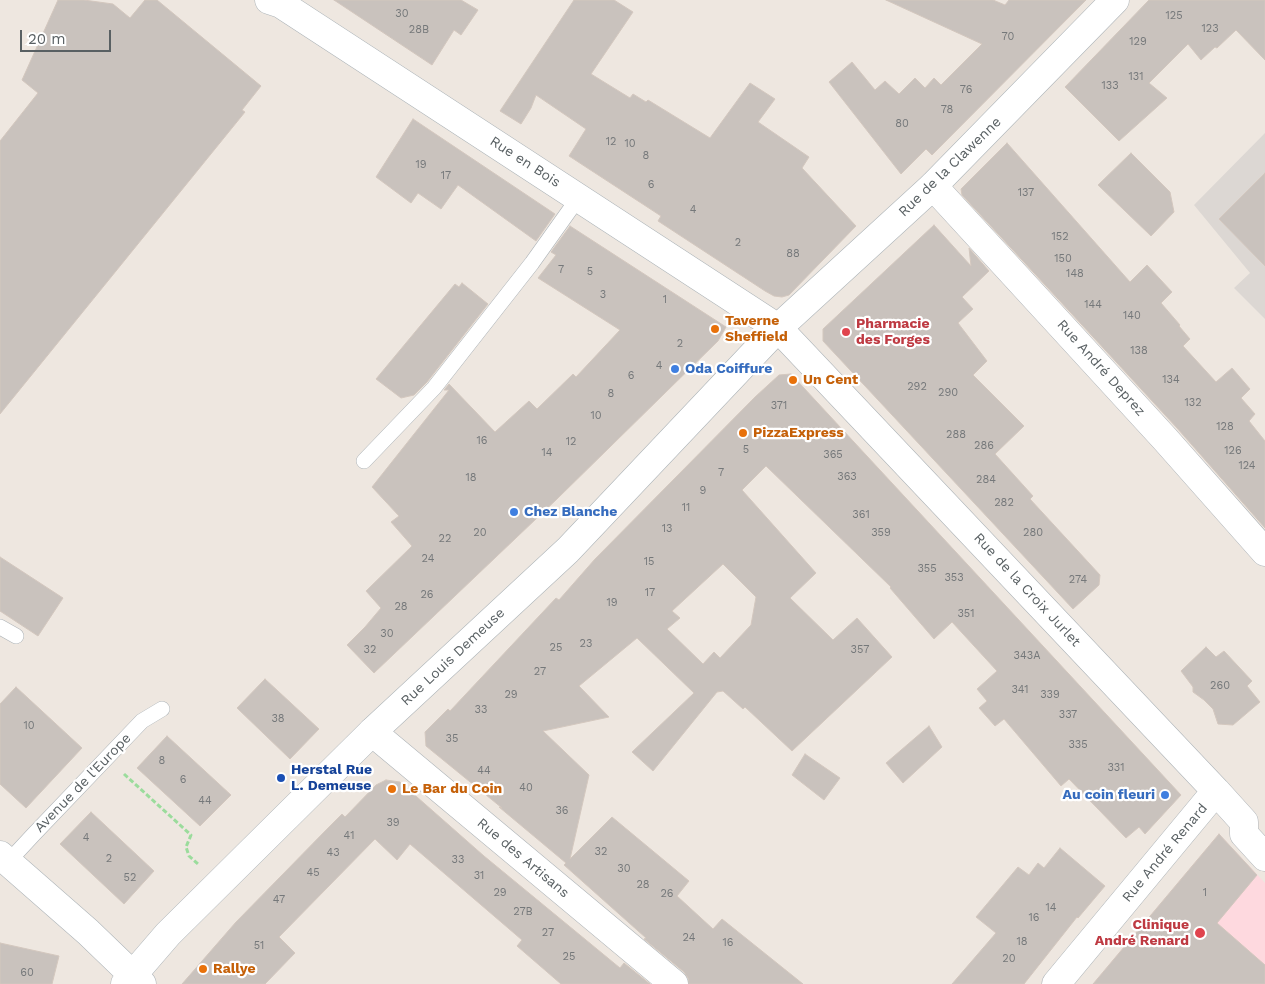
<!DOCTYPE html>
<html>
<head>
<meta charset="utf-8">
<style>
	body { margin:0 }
	#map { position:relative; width:1265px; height:984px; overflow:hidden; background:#eee7e0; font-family:"Work Sans",sans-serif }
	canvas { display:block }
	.scale { position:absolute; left:20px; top:30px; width:91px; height:22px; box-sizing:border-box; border:2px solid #596063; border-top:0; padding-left:6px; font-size:15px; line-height:18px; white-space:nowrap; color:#596063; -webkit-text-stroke:4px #fff; paint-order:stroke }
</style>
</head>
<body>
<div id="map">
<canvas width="1265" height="984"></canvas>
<div class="scale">20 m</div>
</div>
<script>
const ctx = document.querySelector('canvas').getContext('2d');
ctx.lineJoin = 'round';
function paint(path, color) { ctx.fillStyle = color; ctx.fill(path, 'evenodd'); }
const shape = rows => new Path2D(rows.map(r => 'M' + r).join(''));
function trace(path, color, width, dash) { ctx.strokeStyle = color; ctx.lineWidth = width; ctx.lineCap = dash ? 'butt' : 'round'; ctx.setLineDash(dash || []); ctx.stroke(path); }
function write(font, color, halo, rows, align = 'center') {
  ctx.font = font + ' "Work Sans",sans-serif'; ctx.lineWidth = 4.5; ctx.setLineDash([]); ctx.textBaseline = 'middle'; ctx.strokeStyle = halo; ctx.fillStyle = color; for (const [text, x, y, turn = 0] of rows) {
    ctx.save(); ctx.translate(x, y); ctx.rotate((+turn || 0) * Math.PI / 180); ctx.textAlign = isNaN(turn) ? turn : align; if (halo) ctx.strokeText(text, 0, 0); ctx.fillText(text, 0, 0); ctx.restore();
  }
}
paint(shape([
	[1265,133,1265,319,1234,288,1250,273,1194,205]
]), '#dcd7d3');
paint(shape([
	[1219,834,1265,883,1265,984,1093,984]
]), '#fed9df');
const building = shape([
	[58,0,84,0,113,4,130,18,145,0,157,0,261,86,242,110,245,112,0,414,0,141,38,93,22,80,58,0],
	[334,0,461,0,478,10,461,35,454,30,432,65,334,0],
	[574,0,614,0,633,12,591,74,630,98,633,94,646,102,648,100,710,138,750,83,775,99,758,122,809,157,802,168,856,226,789,295,782,297,774,296,765,291,658,221,661,216,569,156,586,129,536,95,531,108,521,124,500,111,574,0],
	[886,0,993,0,1005,5,1009,0,1086,0,932,155,926,149,901,174,829,82,852,62,875,90,885,81,899,94,915,78,925,88,934,78,941,85,982,44,886,0],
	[1149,0,1265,0,1265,60,1236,30,1217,48,1215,47,1201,60,1188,44,1149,83,1167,98,1119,141,1065,87,1149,0],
	[413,119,555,214,536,241,458,185,441,209,418,193,411,203,376,177,413,119],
	[1007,143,1130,282,1147,265,1172,292,1161,303,1180,325,1179,326,1190,339,1183,346,1216,382,1232,368,1250,389,1241,398,1255,414,1249,421,1265,441,1265,528,1177,428,962,195,961,189,1007,143],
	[1131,153,1170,192,1174,212,1151,236,1098,185,1131,153],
	[1265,173,1265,266,1219,219,1265,173],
	[934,225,971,266,969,248,989,271,962,297,973,309,958,323,987,361,973,375,1024,426,995,454,1033,496,1030,499,1100,575,1099,585,1073,609,823,341,823,329,934,225],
	[570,226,726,327,718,341,557,499,374,673,347,645,365,627,381,608,366,591,412,546,391,522,399,516,372,487,449,390,444,390,449,384,495,432,529,401,537,409,573,374,576,377,620,330,538,278,556,255,551,252,570,226],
	[462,283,488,304,427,382,414,395,401,398,376,379,455,284,459,287,462,283],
	[791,374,1181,795,1145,834,1139,827,1126,838,1069,779,1061,786,1004,719,995,726,979,708,987,701,977,689,997,671,952,622,934,639,890,588,891,587,766,466,742,490,816,573,790,598,833,640,857,618,892,657,792,751,745,707,743,709,723,691,717,692,653,771,632,752,694,693,637,638,579,686,609,717,543,731,589,775,570,859,612,817,689,881,677,896,713,929,722,919,803,984,689,984,688,978,684,972,644,939,646,938,564,865,566,863,499,807,502,808,426,746,425,732,448,709,450,711,556,598,559,600,595,559,755,397,779,375,791,374],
	[723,564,756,597,751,625,720,658,714,652,703,664,667,629,680,618,672,611,723,564],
	[0,557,63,598,38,636,0,611,0,557],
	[1206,647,1216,657,1224,651,1252,681,1247,686,1260,702,1233,725,1218,724,1213,709,1204,700,1193,692,1193,687,1181,671,1206,647],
	[265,679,319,729,290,759,237,708,265,679],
	[16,687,82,748,26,808,0,784,0,704,16,687],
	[929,726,942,747,903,783,886,763,929,726],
	[167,736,231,795,200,826,137,768,167,736],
	[805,754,840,778,824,800,792,775,805,754],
	[386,780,400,782,484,856,620,968,624,963,650,984,561,984,517,946,522,940,410,844,397,860,375,839,279,937,295,953,265,984,182,984,236,922,327,829,342,814,345,817,376,785,386,780],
	[91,812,154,871,124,904,60,844,91,812],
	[1219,834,1257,875,1217,923,1265,965,1265,984,1093,984,1219,834],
	[1060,848,1105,886,1078,918,1077,917,1024,984,952,984,996,933,976,917,1018,867,1029,875,1038,863,1044,868,1060,848],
	[0,943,59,956,52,984,0,984,0,943]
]);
paint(building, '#c9c2bd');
trace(building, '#d3c7be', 1);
const lane = shape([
	[364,461,434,388,532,263,579,197],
	[0,627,16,636],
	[8,862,34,834,142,721,162,709]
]);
const street = shape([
	[933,186,1165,439,1265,552],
	[778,328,1216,791,1244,822,1244,834,1265,857],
	[372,732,674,984],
	[1056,984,1216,791]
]);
const secondary = shape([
	[269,0,281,4,778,328],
	[0,855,88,932,142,984],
	[125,984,168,934,372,732,568,550,778,328,933,186,1115,0]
]);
trace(lane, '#aeb4b8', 16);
trace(street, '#aeb4b8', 29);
trace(secondary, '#adb4b8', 29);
trace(shape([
	[124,774,191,835,186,847,189,856,198,864]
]), '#9bdc9c', 3, [5, 2.5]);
trace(lane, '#fff', 15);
trace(street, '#fff', 28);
trace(secondary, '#fff', 28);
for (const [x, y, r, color] of [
	[715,329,5,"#e8710a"],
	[846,332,5,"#e0444e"],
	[675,369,5,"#3f7fe0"],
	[793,380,5,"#e8710a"],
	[743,433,5,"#e8710a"],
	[514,512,5,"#3f7fe0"],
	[281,778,5,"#1a4fb4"],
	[392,789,5,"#e8710a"],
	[1165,795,5,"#3f7fe0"],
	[1200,933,6,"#e0444e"],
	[203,969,5,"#e8710a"]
]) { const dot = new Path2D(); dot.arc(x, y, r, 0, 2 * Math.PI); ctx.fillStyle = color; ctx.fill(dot); trace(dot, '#fff', 2); }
write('11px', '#75787a', null, [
	["30",402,14],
	["125",1174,16],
	["123",1210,29],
	["28B",419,30],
	["70",1008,37],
	["129",1138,42],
	["131",1136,77],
	["133",1110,86],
	["76",966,90],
	["78",947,110],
	["80",902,124],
	["12",611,142],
	["10",630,144],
	["8",646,156],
	["19",421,165],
	["17",446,176],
	["6",651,185],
	["137",1026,193],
	["4",693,210],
	["152",1060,237],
	["2",738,243],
	["88",793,254],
	["150",1063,259],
	["7",561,270],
	["5",590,272],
	["148",1075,274],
	["3",603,295],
	["1",665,300],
	["144",1093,305],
	["140",1132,316],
	["2",680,344],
	["138",1139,351],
	["4",659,366],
	["6",631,376],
	["134",1171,380],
	["292",917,387],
	["290",948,393],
	["8",611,394],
	["132",1193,403],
	["371",779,406],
	["10",596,416],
	["128",1225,427],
	["288",956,435],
	["16",482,441],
	["12",571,442],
	["286",984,446],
	["5",746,450],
	["126",1233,451],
	["14",547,453],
	["365",833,455],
	["124",1247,466],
	["7",721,473],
	["363",847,477],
	["18",471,478],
	["284",986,480],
	["9",703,491],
	["282",1004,503],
	["11",686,508],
	["361",861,515],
	["13",667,529],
	["20",480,533],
	["359",881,533],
	["280",1033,533],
	["22",445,539],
	["24",428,559],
	["15",649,562],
	["355",927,569],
	["353",954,578],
	["274",1078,580],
	["17",650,593],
	["26",427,595],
	["19",612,603],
	["28",401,607],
	["351",966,614],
	["30",387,634],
	["23",586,644],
	["25",556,648],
	["32",370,650],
	["357",860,650],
	["343A",1027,656],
	["27",540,672],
	["260",1220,686],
	["341",1020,690],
	["29",511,695],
	["339",1050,695],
	["33",481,710],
	["337",1068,715],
	["38",278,719],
	["10",29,726],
	["35",452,739],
	["335",1078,745],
	["8",162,761],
	["331",1116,768],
	["44",484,771],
	["6",183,780],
	["40",526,788],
	["44",205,801],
	["36",562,811],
	["39",393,823],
	["41",349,836],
	["4",86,838],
	["32",601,852],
	["43",333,853],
	["2",109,859],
	["33",458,860],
	["30",624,869],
	["45",313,873],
	["31",479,876],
	["52",130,878],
	["28",643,885],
	["29",500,893],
	["1",1205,893],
	["26",667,894],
	["47",279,900],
	["14",1051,908],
	["27B",523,912],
	["16",1034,918],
	["27",548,933],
	["24",689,938],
	["18",1022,942],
	["16",728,943],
	["51",259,946],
	["25",569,957],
	["20",1009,959],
	["60",27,973]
]);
write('14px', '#596063', '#fff', [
	["Rue en Bois",525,162,33],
	["Rue de la Clawenne",950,167,-44],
	["Rue André Deprez",1101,368,48],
	["Rue de la Croix Jurlet",1027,590,47],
	["Rue Louis Demeuse",453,657,-43],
	["Avenue de l'Europe",83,783,-46],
	["Rue André Renard",1165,853,-50],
	["Rue des Artisans",523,858,40]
]);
write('bold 14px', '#c56008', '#fff', [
	["Taverne",725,321],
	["Sheffield",725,337],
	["Un Cent",803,380],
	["PizzaExpress",753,433],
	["Le Bar du Coin",402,789],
	["Rallye",213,969]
], 'left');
write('bold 14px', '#be3a42', '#fff', [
	["Pharmacie",856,324],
	["des Forges",856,340],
	["Clinique",1189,925,"right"],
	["André Renard",1189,941,"right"]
], 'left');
write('bold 14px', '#366cbe', '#fff', [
	["Oda Coiffure",685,369],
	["Chez Blanche",524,512],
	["Au coin fleuri",1155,795,"right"]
], 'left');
write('bold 14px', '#164399', '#fff', [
	["Herstal Rue",291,770],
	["L. Demeuse",291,786]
], 'left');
</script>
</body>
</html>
